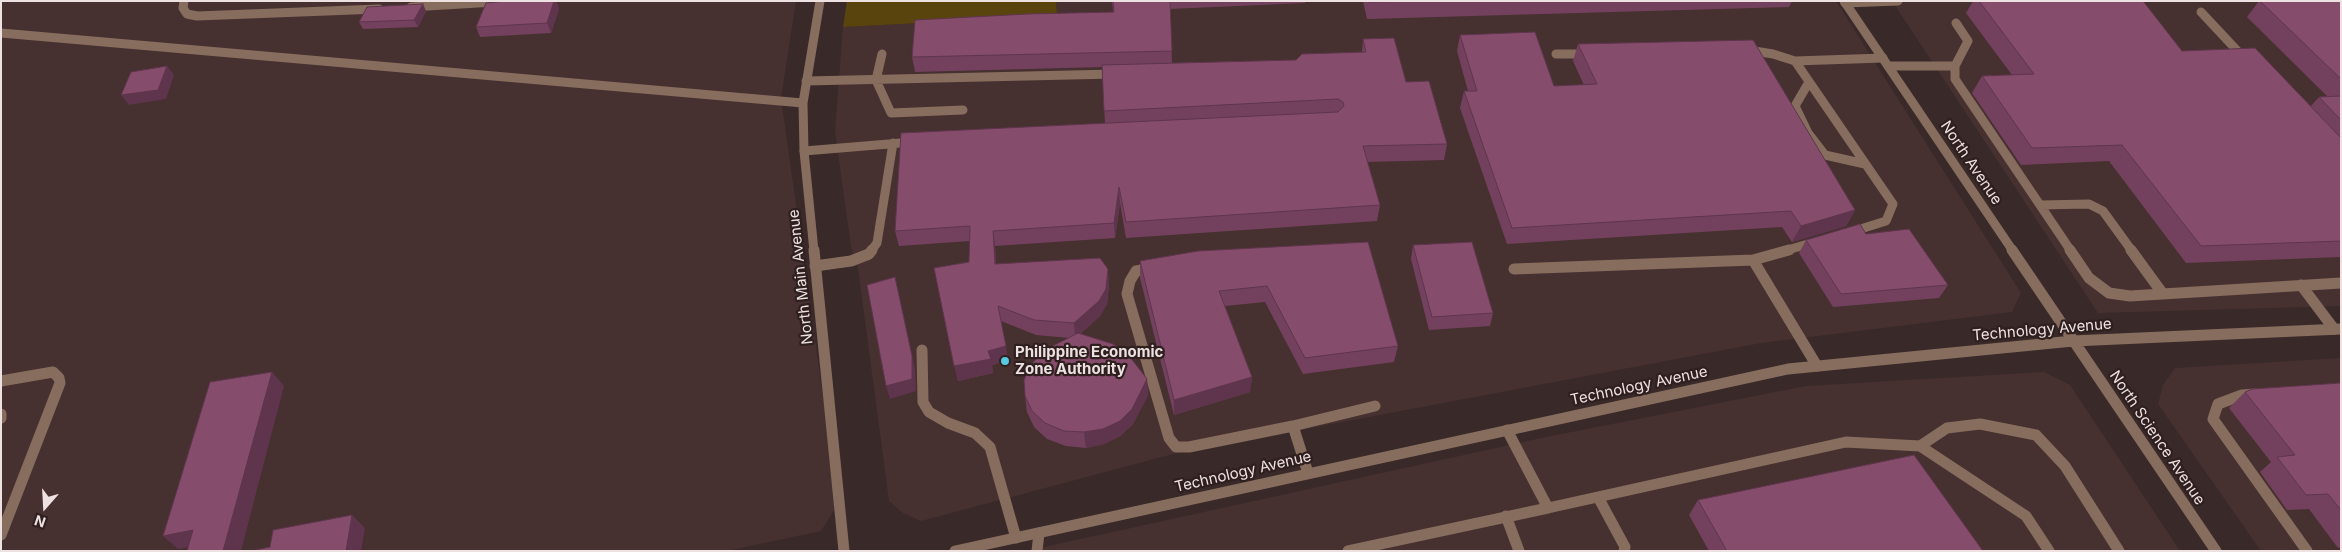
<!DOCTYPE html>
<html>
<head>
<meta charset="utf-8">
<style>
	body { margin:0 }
	#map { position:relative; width:2342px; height:552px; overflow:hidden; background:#392929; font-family:Inter,sans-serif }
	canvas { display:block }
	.frame { position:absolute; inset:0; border:2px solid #ede1e1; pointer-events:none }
	.north { position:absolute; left:20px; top:482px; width:50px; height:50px; -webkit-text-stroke:4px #2f1f1f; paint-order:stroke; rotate:199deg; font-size:14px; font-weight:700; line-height:20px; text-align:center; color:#ede1e1 }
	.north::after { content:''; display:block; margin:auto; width:18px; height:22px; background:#ede1e1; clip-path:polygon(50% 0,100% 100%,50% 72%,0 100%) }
</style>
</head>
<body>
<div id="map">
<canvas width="2342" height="552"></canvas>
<div class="frame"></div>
<div class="north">N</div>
</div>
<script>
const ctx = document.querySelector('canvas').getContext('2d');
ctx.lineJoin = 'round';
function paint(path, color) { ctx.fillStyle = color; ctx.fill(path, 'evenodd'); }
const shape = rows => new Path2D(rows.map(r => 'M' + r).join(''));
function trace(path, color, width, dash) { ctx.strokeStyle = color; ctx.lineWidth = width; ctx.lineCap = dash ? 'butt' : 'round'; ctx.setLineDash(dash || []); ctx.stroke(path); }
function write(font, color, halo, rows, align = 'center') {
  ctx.font = font + ' Inter,sans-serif'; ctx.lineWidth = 4.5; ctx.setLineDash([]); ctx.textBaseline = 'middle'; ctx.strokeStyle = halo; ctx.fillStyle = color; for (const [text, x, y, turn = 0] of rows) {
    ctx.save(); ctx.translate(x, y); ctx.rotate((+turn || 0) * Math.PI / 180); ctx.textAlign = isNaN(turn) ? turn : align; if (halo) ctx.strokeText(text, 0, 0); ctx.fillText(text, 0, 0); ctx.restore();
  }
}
paint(shape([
	[1,1,796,1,781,98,838,504,821,531,727,551,1,551],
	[1056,1,1836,1,2021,293,2012,312,1761,343,1173,454,921,521,903,513,889,501,858,268,851,247,835,131,843,27,1057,16],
	[1892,1,2341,1,2341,306,2098,313],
	[2341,358,2341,551,2261,551,2158,404,2163,385,2175,368],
	[2044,372,2070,385,2180,551,1026,551,1546,437,1806,386]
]), '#473030');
paint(shape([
	[847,1,1056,1,1057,16,843,27]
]), '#5a440e');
trace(shape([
	[184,1,183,8,187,14,197,16,379,9],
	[1845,3,1898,1],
	[411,7,495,2],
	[2201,12,2245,59],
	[1956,23,1968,41,1955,66,1955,79,2071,251],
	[1748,50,1773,54,1795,61,1883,58],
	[882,54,876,80,891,113,963,110],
	[1556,54,1588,54],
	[1795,61,1893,204,1886,221,1851,232],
	[1888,66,1955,66],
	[806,81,1115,74],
	[1809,82,1795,106,1808,133,1825,155,1865,164],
	[804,151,913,142],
	[2040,205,2089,204,2103,211,2132,251],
	[871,251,877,243,893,143],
	[1784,251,1815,242]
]), '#876d5e', 9);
trace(shape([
	[2070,250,2089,278,2109,293,2130,296,2341,283],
	[2131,250,2163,294],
	[1753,260,1817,366],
	[815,266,851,261,869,254,872,250],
	[1152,268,1136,271,1130,281,1127,294,1169,438,1176,447,1189,447,1293,426,1375,406],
	[1514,269,1753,260,1789,250],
	[2301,285,2334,329],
	[922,350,923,402,929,412,948,423,975,433,990,447,1016,538],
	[1,381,53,372,59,378,60,383,1,535],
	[2255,394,2242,395,2218,404,2213,419,2307,551],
	[1,414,1,418],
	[1293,426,1308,473],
	[1507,430,1548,508,1846,442,1920,446,2026,516,2049,551],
	[1920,446,1947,428,1980,424,2036,435,2065,466,2119,551],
	[1598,497,1625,547,1624,551],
	[1506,516,1519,551],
	[1037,551,1039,533],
	[1348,551,1548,508]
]), '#876d5e', 11);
trace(shape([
	[1844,1,2013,251],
	[1,33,803,103],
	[814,251,804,151,803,103,820,1]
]), '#876d5e', 9);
trace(shape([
	[814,250,844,551],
	[2012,250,2216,551],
	[955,551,1788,369,2073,341,2341,329]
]), '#876d5e', 11);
paint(shape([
	[1112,1,1305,1,1305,3,1170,9,1172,63,1296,60,1362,52,1363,39,1406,82,1447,144,1444,160,1367,162,1380,205,1377,221,1126,238,1120,203,1115,238,995,246,996,264,1109,284,1107,304,1100,316,1080,334,1147,379,1148,395,1133,424,1120,436,1104,444,1086,448,1066,446,1047,439,1034,427,1027,412,1025,396,1069,338,1036,335,1001,321,1008,361,992,365,993,373,958,381,934,268,969,262,970,241,899,246,895,231,1105,123,1102,67,915,72,912,57,1113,12],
	[1363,1,1792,1,1789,7,1367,19],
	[1973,1,2143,1,2182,51,2311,106,2319,97,2327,96,2247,17,2259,1,2341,1,2341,257,2186,263,2109,161,2021,165,1972,93,1982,76,2012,75,1966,13],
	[557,3,559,9,551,33,480,37,476,27],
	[426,11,418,27,363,29,359,22],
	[1460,35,1554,86,1584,85,1573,61,1578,44,1855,210,1846,226,1792,242,1782,227,1507,244,1460,108,1464,91,1468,91,1457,51],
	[1866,234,1948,285,1939,298,1833,307,1799,253,1806,240],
	[1413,245,1493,313,1490,326,1429,330,1411,259],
	[1198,251,1398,346,1394,362,1303,374,1265,302,1225,306,1252,377,1250,392,1174,415,1140,278,1140,261],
	[2341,383,2341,547,2338,548,2309,509,2287,510,2260,472,2271,462,2229,408,2245,392],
	[1698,500,1983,551,1709,551,1689,515]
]), '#73415d');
paint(shape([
	[551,1,557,1,557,3,559,9,551,33,547,23],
	[423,4,426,11,418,27,414,20],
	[167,66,174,75,166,99,129,105,121,95],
	[1119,187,1120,203,1115,238,1114,223],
	[1855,210,1846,226,1792,242,1801,226],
	[993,231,995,246,997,279,995,264],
	[1108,269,1109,284,1107,304,1100,316,1075,338,1074,323],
	[895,277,915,369,916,391,890,399,886,386],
	[1006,346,1008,361,992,365,993,373,958,381,954,366,988,351],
	[272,372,284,386,241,551,223,551],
	[1252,377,1250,392,1174,415,1174,400],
	[1147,379,1148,395,1133,424,1120,436,1104,444,1086,448,1084,432],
	[352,515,365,528,361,551,346,551],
	[193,530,207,544,178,549,163,536]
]), '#5e354c');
const building = shape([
	[507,1,554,1,547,23,476,27,486,3,507,1],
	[1113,1,1170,1,1172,51,912,57,915,20,1028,14,1114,12,1113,1],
	[1369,1,1410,1,1369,2,1369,1],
	[1979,1,2143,1,2182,51,2255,48,2341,138,2341,241,2201,246,2122,145,2032,148,1982,76,2034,74,1979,1],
	[2260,1,2341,1,2341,79,2260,1],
	[423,4,414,20,359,22,367,7,423,4],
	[1535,32,1554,86,1597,84,1578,44,1753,40,1855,210,1801,226,1791,211,1512,228,1464,91,1477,91,1460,35,1535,32],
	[1394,38,1406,82,1429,81,1447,144,1363,146,1380,205,1126,222,1119,187,1114,223,993,231,995,264,1100,258,1108,269,1106,289,1099,301,1074,323,1034,320,998,306,1006,346,988,351,991,359,954,366,934,268,969,262,970,226,895,231,901,133,1338,112,1344,106,1343,102,1338,99,1104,111,1102,65,1296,60,1302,54,1366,52,1363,39,1394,38],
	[167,66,158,90,121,95,131,72,167,66],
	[2341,96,2341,120,2319,97,2341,96],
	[1860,224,1866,234,1909,229,1948,285,1841,294,1806,240,1860,224],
	[1368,242,1398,346,1305,358,1267,286,1219,291,1252,377,1174,400,1140,261,1198,251,1368,242],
	[1472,242,1493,313,1432,317,1413,245,1472,242],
	[895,277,912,356,912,379,886,386,867,285,895,277],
	[1078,333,1113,344,1127,353,1147,379,1132,409,1120,421,1103,429,1084,432,1064,431,1045,423,1032,411,1025,396,1024,380,1031,365,1043,351,1078,333],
	[272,372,223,551,187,551,193,530,163,536,210,382,272,372],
	[2341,383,2341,510,2328,494,2306,495,2277,457,2295,455,2245,392,2252,389,2341,383],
	[1914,455,1983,551,1727,551,1698,500,1914,455],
	[352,515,346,551,251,551,270,547,273,530,352,515]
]);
paint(building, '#864c6c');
trace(building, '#5e354c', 1);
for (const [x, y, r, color] of [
	[1005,361,5,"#57c9e2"]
]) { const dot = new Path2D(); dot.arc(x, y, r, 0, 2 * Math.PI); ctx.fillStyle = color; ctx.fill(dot); trace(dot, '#2f1f1f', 2); }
write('15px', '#ede1e1', '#2f1f1f', [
	["North Avenue",1971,163,56],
	["North Main Avenue",801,277,-96],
	["Technology Avenue",2042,330,-5],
	["Technology Avenue",1639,386,-12],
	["North Science Avenue",2157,438,56],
	["Technology Avenue",1243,472,-13]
]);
write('bold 15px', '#ede1e1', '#2f1f1f', [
	["Philippine Economic",1015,352],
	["Zone Authority",1015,369]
], 'left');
</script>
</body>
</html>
